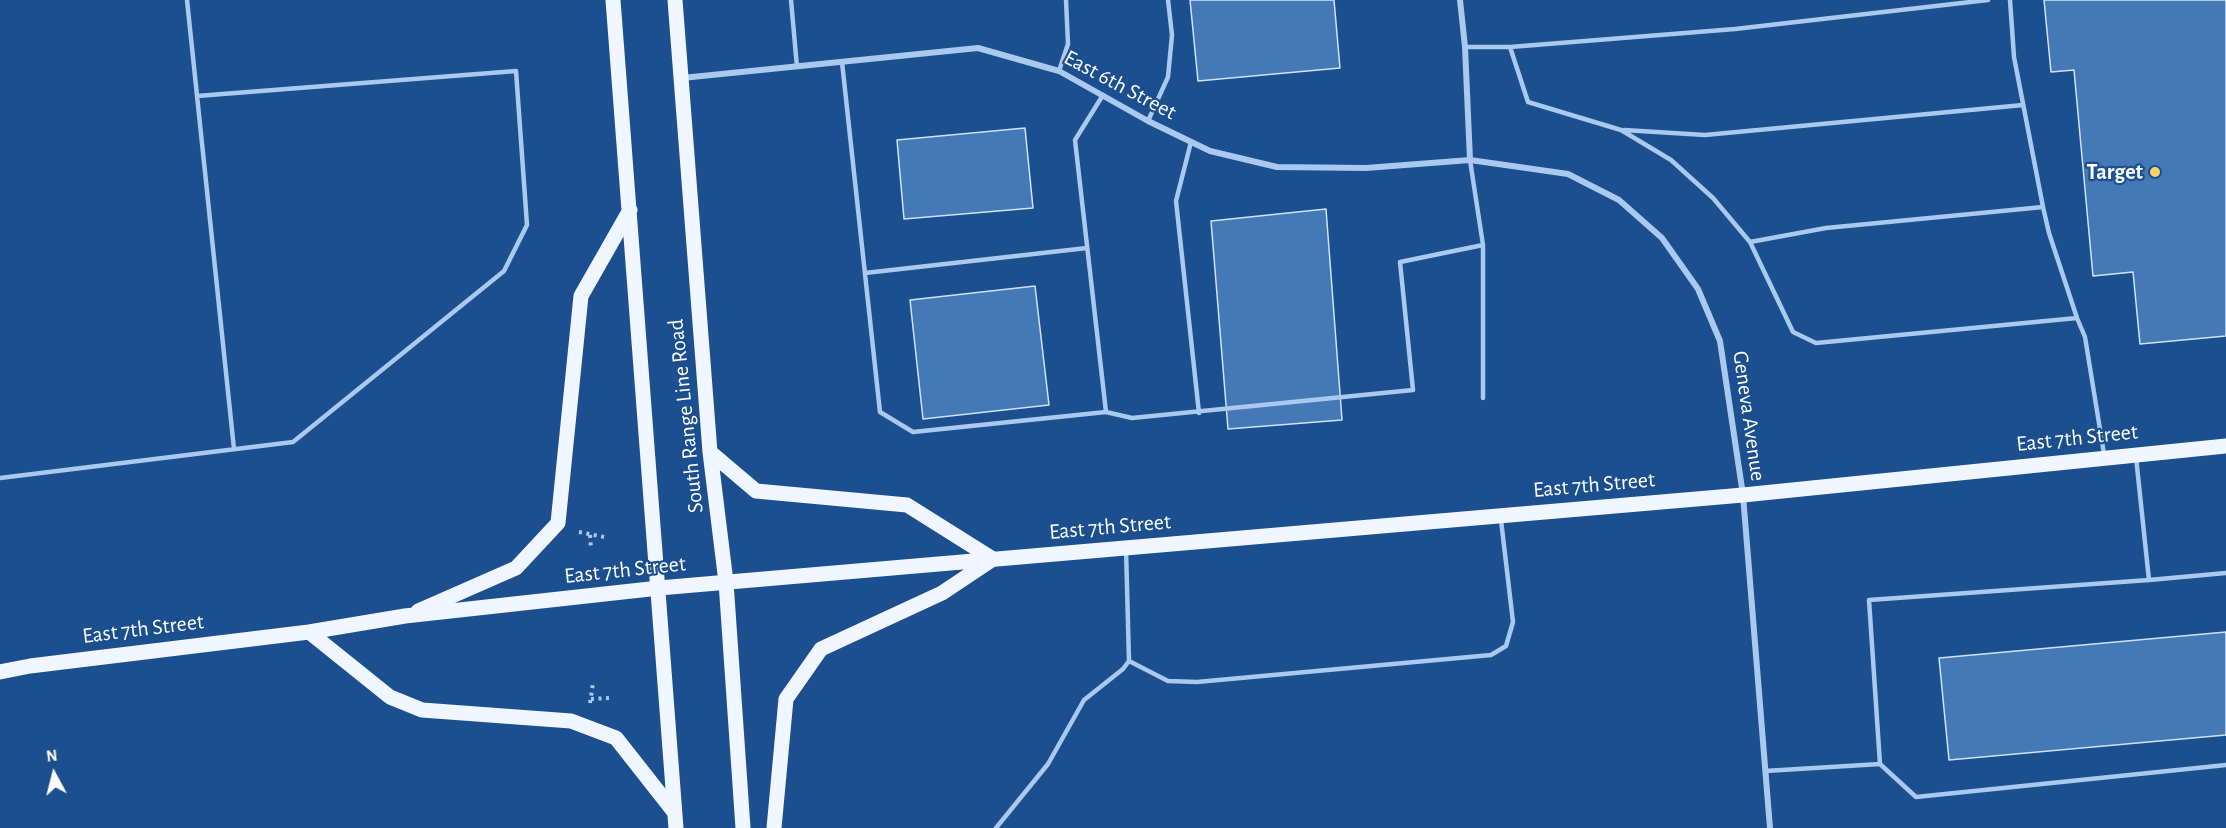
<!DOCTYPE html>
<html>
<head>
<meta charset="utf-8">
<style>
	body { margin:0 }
	#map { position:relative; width:2226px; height:828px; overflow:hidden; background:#1b4f8f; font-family:"Alegreya Sans",sans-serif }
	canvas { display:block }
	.north { position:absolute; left:24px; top:744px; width:60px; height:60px; -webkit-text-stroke:4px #1b4f8f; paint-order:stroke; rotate:353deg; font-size:16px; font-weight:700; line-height:24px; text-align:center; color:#fff }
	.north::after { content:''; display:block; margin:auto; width:21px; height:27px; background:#fff; clip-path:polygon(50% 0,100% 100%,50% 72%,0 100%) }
</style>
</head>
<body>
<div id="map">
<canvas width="2226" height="828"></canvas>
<div class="north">N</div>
</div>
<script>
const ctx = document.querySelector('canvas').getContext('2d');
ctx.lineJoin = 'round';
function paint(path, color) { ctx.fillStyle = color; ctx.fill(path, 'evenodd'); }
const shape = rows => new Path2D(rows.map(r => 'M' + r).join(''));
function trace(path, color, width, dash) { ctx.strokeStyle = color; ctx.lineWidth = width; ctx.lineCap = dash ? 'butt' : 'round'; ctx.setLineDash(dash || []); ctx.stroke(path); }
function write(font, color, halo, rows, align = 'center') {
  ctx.font = font + ' "Alegreya Sans",sans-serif'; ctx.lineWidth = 4.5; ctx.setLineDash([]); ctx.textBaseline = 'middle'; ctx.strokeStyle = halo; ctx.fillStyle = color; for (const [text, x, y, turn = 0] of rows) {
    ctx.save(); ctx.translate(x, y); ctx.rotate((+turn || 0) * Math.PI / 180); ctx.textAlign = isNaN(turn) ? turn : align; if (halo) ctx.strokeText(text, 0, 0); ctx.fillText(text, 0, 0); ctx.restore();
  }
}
const building = shape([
	[1190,0,1334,0,1340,68,1198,81,1190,0],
	[2044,0,2226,0,2226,336,2140,344,2133,272,2093,276,2074,70,2051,72,2044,0],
	[1025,128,1033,208,904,219,897,140,1025,128],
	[1326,209,1342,420,1228,429,1211,221,1326,209],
	[1035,286,1049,405,923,419,910,300,1035,286],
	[2226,632,2226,735,1949,760,1939,658,2226,632]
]);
paint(building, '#4478b7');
trace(building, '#cfe3fa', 1.5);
trace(shape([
	[579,532,604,537],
	[590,535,591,549],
	[591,699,609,698],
	[590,703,593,683]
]), '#a9c9ee', 4, [3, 4.5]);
trace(shape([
	[187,0,234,449],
	[791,0,797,67],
	[2010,0,2014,57,2043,207,2049,233,2077,318,2085,337,2104,454],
	[1465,47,1510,47,1528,102,1621,130,1671,160,1713,198,1750,242,1793,332,1816,343,2077,318],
	[1510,47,1735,29,1988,0],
	[842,62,880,412,913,432,1106,412,1075,140,1103,95],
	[1059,71,1068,44,1066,0],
	[1148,121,1168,77,1172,35,1168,0],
	[1624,130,1705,135,2023,105],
	[1191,142,1176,201,1199,413],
	[1470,160,1483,245,1483,398],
	[1750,242,1826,228,2043,207],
	[865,273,1087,248],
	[1106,412,1132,418,1413,390,1400,262,1483,245],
	[0,478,293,442,504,271,527,225,516,71,197,96],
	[2149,580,2226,573],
	[1129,661,1168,681,1197,682,1491,655,1506,646,1513,622,1501,520],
	[1880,764,1916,797,2226,765],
	[1765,771,1880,764,1869,600,2149,580,2136,457],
	[996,828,1048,764,1084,700,1123,669,1129,661,1126,549]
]), '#a9c9ee', 4.5);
trace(shape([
	[1460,0,1465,47,1470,160],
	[682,78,978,48,1059,71,1148,121,1210,151,1277,167,1366,168,1470,160,1568,174,1619,200,1662,238,1698,289,1720,341,1743,495,1770,828]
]), '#a9c9ee', 6);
trace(shape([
	[613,0,676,828],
	[675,0,710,452,726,582,743,828],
	[710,452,756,491,907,505,993,559,942,593,821,649,786,699,774,828],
	[418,611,516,568,558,523,581,296,630,210],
	[309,632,390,697,422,710,571,721,616,738,675,813],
	[0,672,30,666,309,632,405,616,659,588,1743,495,2226,446]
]), '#f0f6ff', 15);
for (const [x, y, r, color] of [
	[2155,172,6,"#ffd166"]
]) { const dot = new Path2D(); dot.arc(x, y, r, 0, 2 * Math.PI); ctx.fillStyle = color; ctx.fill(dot); trace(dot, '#1b4f8f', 2); }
write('22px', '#fff', '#1b4f8f', [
	["East 6th Street",1120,85,28],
	["South Range Line Road",686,416,-96],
	["Geneva Avenue",1749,416,82],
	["East 7th Street",2077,438,-6],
	["East 7th Street",1594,485,-5],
	["East 7th Street",1110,527,-5],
	["East 7th Street",625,570,-6],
	["East 7th Street",143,629,-7]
]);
write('bold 22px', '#fff', '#1b4f8f', [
	["Target",2143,172]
], 'right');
</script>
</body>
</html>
